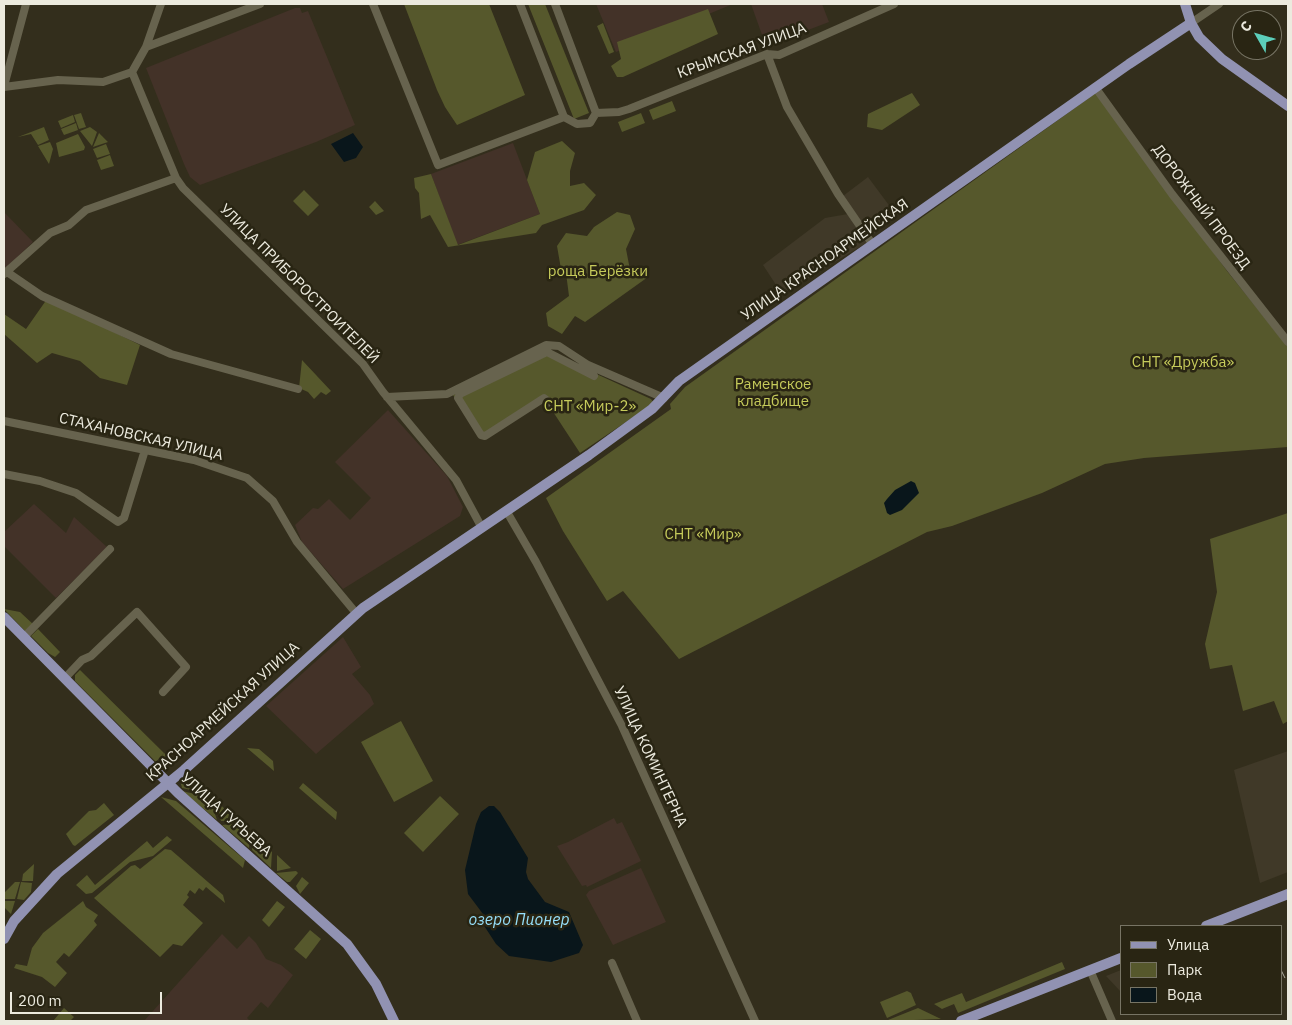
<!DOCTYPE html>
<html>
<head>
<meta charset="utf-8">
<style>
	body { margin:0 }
	#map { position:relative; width:1292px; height:1025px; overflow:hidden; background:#332e1c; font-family:"IBM Plex Sans",sans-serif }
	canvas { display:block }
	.frame { position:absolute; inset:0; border:5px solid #eceade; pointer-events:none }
	.legend { position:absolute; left:1120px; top:925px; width:162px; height:90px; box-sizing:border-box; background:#292513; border:1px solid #777464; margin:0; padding:6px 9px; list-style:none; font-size:15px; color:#eceade }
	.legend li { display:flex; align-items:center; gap:10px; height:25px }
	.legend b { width:25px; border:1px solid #777464 }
	.north { position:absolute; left:1232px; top:10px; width:50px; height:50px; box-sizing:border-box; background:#292513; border:1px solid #777464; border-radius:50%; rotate:308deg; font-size:14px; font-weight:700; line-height:20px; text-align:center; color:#eceade }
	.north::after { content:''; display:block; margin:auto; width:18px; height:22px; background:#5cceba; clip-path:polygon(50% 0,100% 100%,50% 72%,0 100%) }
	.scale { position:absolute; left:10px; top:992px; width:152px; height:22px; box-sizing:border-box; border:2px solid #eceade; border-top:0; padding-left:6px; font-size:15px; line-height:18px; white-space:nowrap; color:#eceade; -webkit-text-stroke:4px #292513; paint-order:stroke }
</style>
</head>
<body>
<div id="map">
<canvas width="1292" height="1025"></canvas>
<div class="frame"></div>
<ul class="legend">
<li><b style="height:6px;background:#9192b2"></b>Улица</li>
<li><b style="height:14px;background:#56582c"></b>Парк</li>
<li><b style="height:14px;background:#09161b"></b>Вода</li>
</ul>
<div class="north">С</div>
<div class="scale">200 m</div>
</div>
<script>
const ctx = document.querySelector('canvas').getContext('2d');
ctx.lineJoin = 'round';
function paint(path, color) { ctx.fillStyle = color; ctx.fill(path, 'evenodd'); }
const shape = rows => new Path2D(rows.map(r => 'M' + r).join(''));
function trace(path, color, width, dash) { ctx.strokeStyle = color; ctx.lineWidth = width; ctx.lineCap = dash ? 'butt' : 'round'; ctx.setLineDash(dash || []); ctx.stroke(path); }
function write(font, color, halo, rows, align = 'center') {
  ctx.font = font + ' "IBM Plex Sans",sans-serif'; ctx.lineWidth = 5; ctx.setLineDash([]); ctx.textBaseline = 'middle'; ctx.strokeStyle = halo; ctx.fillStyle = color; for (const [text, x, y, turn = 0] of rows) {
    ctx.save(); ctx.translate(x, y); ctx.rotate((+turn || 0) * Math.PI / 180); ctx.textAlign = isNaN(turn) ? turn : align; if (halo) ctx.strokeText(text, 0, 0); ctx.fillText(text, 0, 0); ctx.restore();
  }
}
paint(shape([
	[868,177,897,216,871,236,843,196],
	[848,214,868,242,782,294,763,265,825,218],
	[1288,751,1288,872,1260,883,1234,770],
	[1121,970,1121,992,1106,976]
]), '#403928');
paint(shape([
	[596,4,733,4,616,52],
	[751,4,822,4,829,22,766,46],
	[295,8,300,8,302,13,308,11,355,125,316,142,200,185,190,177,184,164,146,68],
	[513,143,540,214,457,245,431,174],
	[4,212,33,242,4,270],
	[388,410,447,476,463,507,460,516,343,589,302,542,295,525,313,508,318,509,329,499,350,520,371,498,335,462],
	[34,504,66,533,74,517,107,547,56,598,4,546,4,532],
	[343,637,361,667,352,674,370,695,374,704,316,754,266,706],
	[614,818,617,824,622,822,641,861,587,887,586,885,582,886,557,846,568,842],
	[641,868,666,922,613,945,586,895,589,891],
	[222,934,237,949,249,936,256,943,266,959,281,965,293,975,268,1008,261,1002,247,1018,250,1021,144,1021]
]), '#433228');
paint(shape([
	[404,4,489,4,525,95,457,125,445,107,437,90],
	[528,4,545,4,589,113,574,119],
	[708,9,718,34,623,77,617,77,611,66,621,59,617,42],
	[603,23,614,52,609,54,597,26],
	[912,93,920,105,882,130,867,127,868,114],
	[1096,93,1227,271,1288,347,1288,447,1144,458,1105,464,1042,493,952,526,927,532,679,659,623,591,607,601,563,531,546,498,671,409,670,404,685,387],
	[672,101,676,111,653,120,649,110],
	[81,113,86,127,79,129,74,115],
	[641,113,645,123,622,132,618,122],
	[73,115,75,122,61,128,58,121],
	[76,123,78,130,64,135,61,129],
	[44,127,49,140,38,145,31,134,18,137],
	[90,127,97,132,92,146,80,131],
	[99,133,108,142,93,147],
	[78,134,85,147,84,150,59,157,56,143],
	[562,141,575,153,570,171,570,186,584,183,596,195,584,210,542,225,536,233,448,247,430,215,421,219,419,193,415,188,414,178,431,174,458,245,540,214,527,180,535,152],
	[50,142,53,149,49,164,38,146],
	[106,144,110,154,97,158,93,149],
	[110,155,114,166,101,170,97,160],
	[304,190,319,205,308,216,293,201],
	[375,201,384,211,376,215,369,207],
	[617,212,630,215,635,229,626,249,631,275,648,277,585,322,575,316,562,334,548,326,546,313,569,296,566,273,561,269,557,246,566,233,587,236,594,227],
	[47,299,140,345,127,385,100,378,80,361,52,353,37,363,4,334,4,314,26,329],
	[544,350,651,399,654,403,580,453,546,401,480,438,453,395],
	[302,360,331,391,326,395,321,392,314,399,308,392,299,388],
	[1288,513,1288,721,1283,724,1274,701,1243,711,1232,665,1210,669,1205,644,1217,592,1210,539],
	[4,609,20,612,34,625,26,632],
	[38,629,60,652,55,657,48,653,31,636],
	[80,670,164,753,156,762,75,681,75,675],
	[401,721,433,781,394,802,361,742],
	[247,748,259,749,273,761,274,771],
	[164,753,173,761,164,770,157,763],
	[187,777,195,785,191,790,182,788,181,784],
	[303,783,337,812,336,820,299,788],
	[182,791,199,795,205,800,207,798,210,799,217,820],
	[440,796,459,814,423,852,404,833],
	[161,797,176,801,245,860,243,868],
	[214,799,238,821,221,821],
	[104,803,114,815,75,846,73,845,66,834,89,811,96,810],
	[241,823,251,833,249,848,222,825],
	[254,835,272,852,271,868,252,850],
	[167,836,172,840,153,856,130,862,92,893,86,894,76,885,87,875,95,885,147,841,153,848],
	[165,849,171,850,223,895,225,903,206,887,203,891,199,888,195,894,190,890,187,895,189,897,183,905,203,923,182,946,173,944,160,957,94,898,131,866,135,865,140,869],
	[277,855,291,868,277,871],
	[34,864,33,881,22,881,23,874],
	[296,871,298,873,290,882,287,882,276,873],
	[302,877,309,883,300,894,296,886],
	[15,882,20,882,15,899,4,899,4,893],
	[21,882,32,883,31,892,24,900,17,899],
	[4,901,15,901,11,914,4,907],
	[83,901,86,907,98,915,94,921,97,925,69,957,64,953,56,962,67,973,55,987,42,977,14,968,16,964,27,966,32,948,43,933],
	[277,901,285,907,269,927,262,920],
	[310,930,321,939,306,959,294,949],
	[1062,962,1065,969,958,1013,954,1004,942,1009,934,1004,962,993,966,1002],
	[907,991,911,993,916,1005,887,1018,880,1002],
	[64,1008,74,1017,70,1021,53,1021],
	[918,1008,941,1019,888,1021,888,1020]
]), '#56582c');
paint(shape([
	[353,133,363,147,356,158,344,162,331,144],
	[911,481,915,483,919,493,902,510,890,515,887,513,884,503,887,499,895,490],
	[489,806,494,806,500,812,528,858,526,872,528,879,545,902,569,912,583,945,579,953,551,962,509,956,496,944,481,921,483,914,468,894,465,870,476,824,481,812]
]), '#09161b');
trace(shape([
	[373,4,438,165,564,117],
	[520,4,564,117,577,124,590,123,596,113],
	[555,4,596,113],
	[1191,23,1219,4],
	[146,47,161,4],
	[767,54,787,107,838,194,873,245],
	[132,72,176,178,183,188,363,364,383,392,456,480,482,528],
	[4,86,26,4],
	[4,87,58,80,103,82,132,72,146,47,260,4],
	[1095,87,1172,194,1288,342],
	[596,113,619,112,629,109,767,54,779,55,894,4],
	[7,272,42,296,171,354,298,389],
	[4,274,50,233,69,225,86,210,176,178],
	[387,397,447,394,546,345,559,346,588,365,664,398],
	[554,406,544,398,485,436,481,435,458,398,460,394,547,352,594,376],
	[4,421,194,460,247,478,273,501,297,542,356,613],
	[4,474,40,481,76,493,118,522,124,518,145,450],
	[507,512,536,562,622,726,755,1021],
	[24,637,110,549],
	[65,678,82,660,91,656,137,612,186,667,163,692],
	[612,963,637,1021],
	[1090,970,1112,1021]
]), '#67634e', 8);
trace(shape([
	[1185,4,1191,23,1199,37,1222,59,1288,106],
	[4,617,178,793,347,944,376,984,394,1021],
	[1206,926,1288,894],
	[4,939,14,921,57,874,184,770,363,608,589,455,652,409,679,381,713,357,1129,64,1191,23],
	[961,1021,1121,958]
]), '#9192b2', 10);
trace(shape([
	[1281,970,1288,984]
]), '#b2afa1', 1, [9, 9]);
write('15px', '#eceade', '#292513', [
	["КРЫМСКАЯ УЛИЦА",742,51,-20],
	["ДОРОЖНЫЙ ПРОЕЗД",1201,207,53],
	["УЛИЦА КРАСНОАРМЕЙСКАЯ",825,260,-35],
	["УЛИЦА ПРИБОРОСТРОИТЕЛЕЙ",299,284,45],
	["СТАХАНОВСКАЯ УЛИЦА",141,437,13],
	["КРАСНОАРМЕЙСКАЯ УЛИЦА",223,712,-42],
	["УЛИЦА КОМИНТЕРНА",650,757,65],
	["УЛИЦА ГУРЬЕВА",226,815,42]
]);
write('15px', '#c6cb5b', '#292513', [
	["роща Берёзки",598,272],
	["СНТ «Дружба»",1183,363],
	["Раменское",773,385],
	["кладбище",773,402],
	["СНТ «Мир-2»",590,407],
	["СНТ «Мир»",703,535]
]);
write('italic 16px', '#96dffa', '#292513', [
	["озеро Пионер",519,920]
]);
</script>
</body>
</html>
